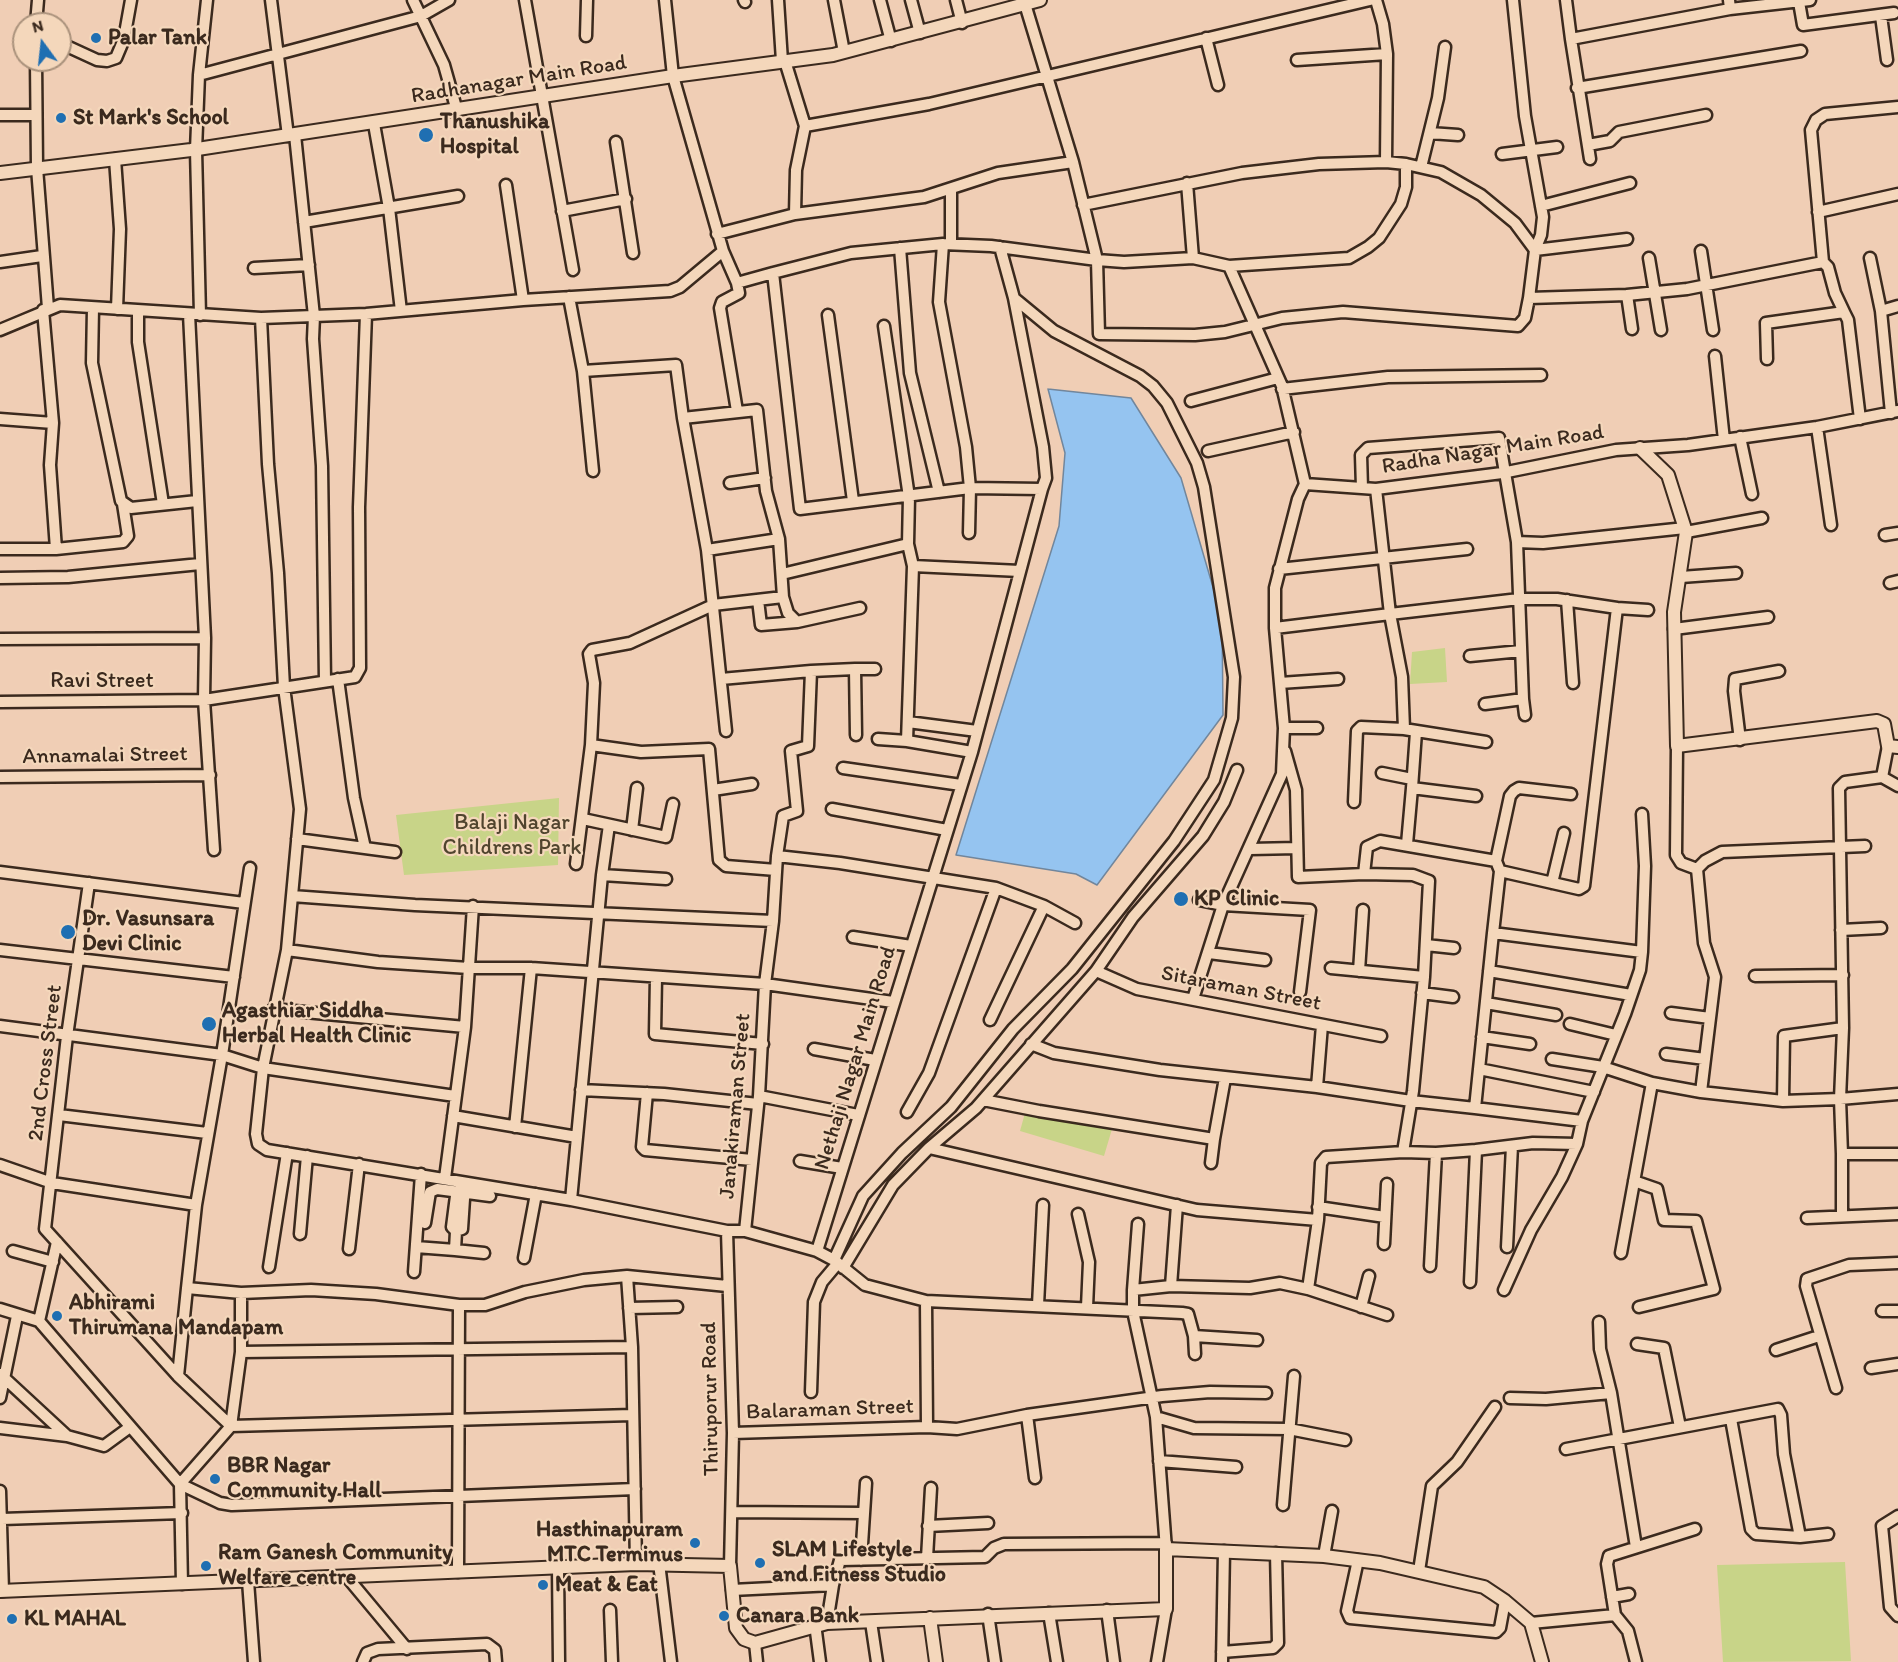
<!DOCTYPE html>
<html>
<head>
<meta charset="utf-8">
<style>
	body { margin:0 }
	#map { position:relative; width:1898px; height:1662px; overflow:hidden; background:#f0ceb5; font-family:Itim,sans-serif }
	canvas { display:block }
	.north { position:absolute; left:12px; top:12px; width:60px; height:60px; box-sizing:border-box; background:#f4d7bb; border:2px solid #aa927c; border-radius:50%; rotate:345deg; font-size:16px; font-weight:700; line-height:24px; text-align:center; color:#3b2a1e }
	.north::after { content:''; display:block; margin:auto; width:21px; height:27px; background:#1f6fb2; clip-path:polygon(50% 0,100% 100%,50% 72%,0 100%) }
</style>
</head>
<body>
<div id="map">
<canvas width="1898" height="1662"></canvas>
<div class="north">N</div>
</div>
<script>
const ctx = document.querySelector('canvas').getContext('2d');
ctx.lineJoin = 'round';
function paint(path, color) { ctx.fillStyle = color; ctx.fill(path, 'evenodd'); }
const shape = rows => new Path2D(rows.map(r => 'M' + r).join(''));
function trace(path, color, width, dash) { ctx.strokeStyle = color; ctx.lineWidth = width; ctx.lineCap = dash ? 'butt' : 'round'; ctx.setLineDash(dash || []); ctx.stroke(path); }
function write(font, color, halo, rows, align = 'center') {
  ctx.font = font + ' Itim,sans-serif'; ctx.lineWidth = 4.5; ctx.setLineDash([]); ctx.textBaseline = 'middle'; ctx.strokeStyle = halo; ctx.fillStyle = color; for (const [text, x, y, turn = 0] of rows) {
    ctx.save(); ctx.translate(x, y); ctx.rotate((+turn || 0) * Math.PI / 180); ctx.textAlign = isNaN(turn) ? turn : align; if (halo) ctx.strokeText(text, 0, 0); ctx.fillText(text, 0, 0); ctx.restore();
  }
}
paint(shape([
	[1445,648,1447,682,1410,684,1412,652],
	[559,798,558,865,404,875,396,815],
	[1025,1113,1112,1129,1104,1156,1020,1131],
	[1845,1562,1851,1661,1723,1662,1717,1565]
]), '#c8d488');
const water = shape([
	[1048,389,1131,398,1181,478,1222,618,1223,715,1097,885,1076,874,956,855,1059,526,1065,453,1048,389]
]);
paint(water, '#95c4f0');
trace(water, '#71869c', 1.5);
const minor = shape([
	[271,0,288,136],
	[413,0,444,65,457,111],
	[525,0,573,270],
	[665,0,673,76,723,251,737,283,773,273,800,509,970,488,1042,489,972,752,817,1251],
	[744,0,745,2],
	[778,0,782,61],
	[834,0,844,52],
	[880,0,891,41],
	[911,0,920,33],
	[956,0,962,23],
	[1376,0,1383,24,1387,54,1386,162],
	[1566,0,1571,39,1730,9,1729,0],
	[1799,2,1803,25,1894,13],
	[1025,4,1073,162,1097,260,1124,262,1193,258,1229,266,1282,386,1305,484,1376,489,1502,473,1616,450,1688,445,1817,427,1898,411],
	[1730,9,1810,0],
	[1881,16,1887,60],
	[36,24,38,0],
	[586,36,587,0],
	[1206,38,1218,85],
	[1571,39,1590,159],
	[60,43,97,60,107,61,116,58,124,39,131,0],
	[36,60,37,168,48,308],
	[1297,60,1387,54],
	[785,61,805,126,796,170,795,214],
	[199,75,421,16,449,0],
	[1577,88,1801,51],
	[0,115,35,115],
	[374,124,389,208,401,311],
	[805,126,929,104,1370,0],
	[1430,133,1458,135],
	[295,135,314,316,313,339,322,466,325,681],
	[616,142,633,253],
	[1588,145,1610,141,1619,132,1706,115],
	[1502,154,1557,147],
	[115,159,120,229,117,309],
	[1406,164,1441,172,1481,195,1515,223,1535,250,1541,235,1543,217,1525,116,1513,0],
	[1421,167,1438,98,1445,47],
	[1187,183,1193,258],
	[506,185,523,300],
	[951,189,951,244],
	[1083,205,1242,173,1319,164,1386,162,1406,164,1406,187,1401,204,1379,238,1368,247,1349,258,1229,266],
	[1541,206,1630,183],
	[562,211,626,199],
	[1818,212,1898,194],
	[304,222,458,196],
	[717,234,795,214,924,197,998,173,1073,162],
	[943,244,939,302,966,447,970,488,969,533],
	[1000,247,1014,298,1043,447,1046,478,1042,489],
	[900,248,910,373,939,492],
	[1701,251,1713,330],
	[1649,258,1661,330],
	[1870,258,1881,311],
	[0,262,42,256],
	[254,268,309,265],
	[773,273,851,253,943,244,991,246,1097,260,1099,334,1195,335,1225,332,1282,318,1343,312,1518,326,1525,318,1529,298,1627,295,1687,289,1823,262],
	[1627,295,1632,329],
	[569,297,583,371,593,471],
	[1529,298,1535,250,1627,239],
	[93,308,92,363,121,501,131,508,197,501],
	[43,310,53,423,50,465,56,549],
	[138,311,138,342,163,504],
	[1844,312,1835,293,1828,267,1823,262,1811,130,1816,120,1825,114,1898,107],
	[189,314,205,638,204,700,214,850],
	[200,315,196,150,199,75,207,0],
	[828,315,853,501],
	[261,318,268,464,278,573,284,687,300,809,287,950,263,1068,256,1134,258,1144,267,1150,571,1200,727,1231,745,1231,817,1251,834,1260,865,1285,926,1301,1182,1313,1188,1314,1194,1336,1257,1340],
	[884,326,909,497,908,544,913,566,907,741,972,752],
	[0,330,60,305,261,318,366,314,523,300,670,291,680,287,723,251],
	[1715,356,1724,440],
	[1767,359,1766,323,1844,312,1848,320,1860,419],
	[583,371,676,365,683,418,707,550,726,731],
	[1282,389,1388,377,1541,375],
	[1191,401,1278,378],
	[737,411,720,308,722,302,739,293,737,283],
	[1891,413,1881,311,1898,306],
	[683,418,757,410,766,491,779,539],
	[0,419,53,423],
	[1817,427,1831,525],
	[1740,437,1752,494],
	[1208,451,1294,432],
	[730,483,765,478],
	[1362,488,1361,455,1368,448,1499,438,1517,542,1523,699,1485,704],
	[1686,532,1762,518],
	[1885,535,1898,533],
	[1517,542,1543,543,1685,528],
	[0,549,56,549,123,542,128,536,123,504],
	[913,566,1020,571],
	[1279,569,1467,549],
	[782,574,908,544],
	[1681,577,1736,573],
	[0,578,68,577,200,564],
	[1890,583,1898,581],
	[783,597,788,613,797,622,860,608],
	[758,600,761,625,797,622],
	[1567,600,1573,683],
	[1617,608,1648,610],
	[1275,628,1390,614,1376,489],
	[1674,629,1768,617],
	[0,639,205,638],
	[1470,656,1521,651],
	[811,671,855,669],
	[338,679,354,798,365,848],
	[721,679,811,671,808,746,791,751,797,811,783,816,777,856,773,921,765,984,759,1096,745,1231],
	[1280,683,1338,679],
	[1523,699,1525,715],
	[0,702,204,700,355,677,360,668,359,507,366,314],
	[908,722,977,731],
	[1284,728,1317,728],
	[856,735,855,669,875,669],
	[878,739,907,741],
	[1740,740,1734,691,1735,679,1779,671],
	[1486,742,1404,729,1402,677,1390,614,1519,599,1557,599,1617,608,1584,886,1579,889,1500,871,1493,933],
	[591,745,641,752,709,749,719,860,726,866,776,870],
	[1677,746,1676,855,1681,863,1697,869],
	[1888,746,1882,777,1845,782,1839,788,1843,1028,1840,1099,1842,1154,1898,1154],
	[1285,751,1296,790,1298,877,1364,874,1367,847,1380,841,1496,861,1500,871],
	[843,768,961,785],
	[1382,773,1412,779],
	[0,777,210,775],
	[1882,777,1898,786],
	[1412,788,1416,732],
	[713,790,752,784],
	[1354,802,1357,731,1361,727,1404,729],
	[832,809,947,830],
	[583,819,666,837,673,804],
	[632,830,637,788],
	[297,839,395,852],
	[1407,844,1412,788,1476,796],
	[1250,849,1297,848],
	[777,856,840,863,996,888,929,1073,907,1112],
	[1496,861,1510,796,1514,791,1519,788,1571,794],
	[576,864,591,745,594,683,589,654,592,650,630,643,713,605,783,597,779,539,707,550],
	[250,868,222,1055,196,1205,187,1288,241,1293,311,1290,376,1294,459,1305,485,1305,525,1292,584,1280,627,1276,727,1286],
	[0,872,244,903],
	[602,875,666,879],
	[89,883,67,1036,45,1229,178,1376,231,1426,180,1484,182,1584],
	[1552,883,1564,833],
	[292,896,415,905,773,921],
	[1199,900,1223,905,1310,910,1300,992],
	[1044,906,1075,923],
	[1841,930,1881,928],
	[853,937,911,946],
	[1426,945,1454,948],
	[0,950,234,977],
	[287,950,378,962,469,968,531,968,765,984,893,1002],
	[1642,952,1645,866,1642,814],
	[1209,953,1265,960],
	[1331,968,1424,977,1429,881,1413,875,1364,874],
	[1096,971,1137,989,1381,1036],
	[1359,971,1363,910],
	[1489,971,1631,995],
	[1755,976,1843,975],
	[656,977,655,1034,763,1044],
	[1422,993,1453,997],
	[1193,999,1223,905,1282,774,1284,728,1275,628,1275,588,1298,499,1305,484],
	[1486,1003,1556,1015],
	[273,1009,465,1027],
	[1671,1013,1710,1018],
	[990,1020,1044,906,996,888],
	[1570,1024,1616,1035],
	[0,1026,222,1055,263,1068,455,1096],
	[1482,1037,1530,1044],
	[1031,1044,1054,1053,1160,1070,1317,1087,1411,1101,1475,1108,1582,1121,1625,1014,1640,970,1642,952,1493,933,1475,1108],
	[814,1049,875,1060],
	[1666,1054,1705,1059],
	[1552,1059,1603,1067,1652,1083],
	[1479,1069,1594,1092],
	[1317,1087,1322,1025],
	[581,1090,664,1094,758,1104],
	[1701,1092,1715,977,1704,943,1697,869,1705,861,1722,852,1865,846],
	[647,1093,642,1147,645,1150,752,1160],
	[759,1096,858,1115],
	[983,1100,1039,1111,1214,1139,1225,1078],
	[1783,1101,1784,1036,1843,1028],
	[59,1115,207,1133],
	[453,1116,577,1137],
	[515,1127,531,968],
	[929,1148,1197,1210,1318,1220,1308,1289,1387,1315],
	[1403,1152,1413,1091,1424,977],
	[1842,1154,1842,1216],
	[800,1161,842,1168],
	[1211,1163,1214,1139],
	[0,1165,52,1183,196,1205],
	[445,1178,465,1027,473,906],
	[1634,1181,1657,1189,1664,1220,1696,1221,1714,1289,1639,1307],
	[571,1200,602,875,609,825],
	[1318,1207,1385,1217],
	[1078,1214,1089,1262,1087,1307],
	[1807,1218,1898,1214],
	[1318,1220,1321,1163,1326,1157,1403,1152,1436,1153],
	[425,1223,430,1192,437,1189,460,1192,461,1187],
	[456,1231,462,1229,464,1199,460,1194],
	[727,1231,733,1433,730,1566],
	[300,1234,307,1156],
	[1384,1244,1387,1184],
	[416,1247,455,1250,456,1231,452,1227,456,1196,460,1192,490,1196],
	[1507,1247,1512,1146],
	[349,1249,359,1164],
	[455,1250,484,1253],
	[13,1251,53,1262],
	[1621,1253,1652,1083,1701,1092,1783,1101,1840,1099,1898,1094],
	[524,1258,536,1194],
	[834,1260,863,1196,902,1153,951,1107,1013,1029,1072,969,1174,841,1214,780,1232,718,1234,677,1204,487,1197,463,1167,403,1153,386,1140,376,1054,331,1014,298],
	[1430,1266,1436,1153,1476,1150],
	[269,1267,287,1153],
	[843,1268,893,1185,929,1148,976,1108,1096,971,1133,917,1203,836,1224,802,1237,770],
	[414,1272,421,1174],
	[627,1276,632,1347,636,1564],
	[1470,1282,1476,1150,1533,1143,1577,1144],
	[1171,1286,1250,1288,1280,1283,1308,1289],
	[1133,1290,1138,1224],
	[1504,1290,1531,1230,1562,1177,1577,1144,1582,1121],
	[241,1293,241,1352,231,1426,632,1415],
	[926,1301,927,1427,957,1429,1027,1415,1162,1396,1210,1392,1266,1393],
	[1038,1305,1043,1205],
	[1361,1307,1369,1276],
	[629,1308,677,1307],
	[0,1309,39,1321],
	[1882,1311,1898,1311],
	[39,1321,180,1484,220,1503,232,1505,635,1489],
	[39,1321,57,1242],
	[1599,1322,1600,1349,1611,1393,1636,1547],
	[1194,1336,1195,1354],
	[1637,1344,1664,1348,1680,1427],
	[1776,1350,1819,1336],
	[241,1352,632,1347],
	[1871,1368,1898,1364],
	[0,1374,67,1436,104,1446,130,1427],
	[178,1376,187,1288],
	[1836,1388,1806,1286,1807,1279,1849,1265,1898,1263],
	[811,1392,814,1302,822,1282,838,1263],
	[0,1398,17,1316],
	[1510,1398,1546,1399,1611,1393],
	[1027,1415,1035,1478],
	[1156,1417,1194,1428,1289,1429,1345,1440],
	[1731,1419,1751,1529,1756,1534,1800,1537,1828,1534],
	[0,1428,67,1436],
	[733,1433,927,1427],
	[1566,1449,1778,1409,1781,1415,1784,1454,1800,1537],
	[1159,1461,1236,1467],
	[0,1491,3,1591],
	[1283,1505,1294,1376],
	[732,1512,864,1513],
	[1898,1516,1882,1526,1890,1607,1898,1616],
	[2,1519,182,1513],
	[928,1526,988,1523],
	[1166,1549,1156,1417,1133,1311,1133,1290,1171,1286,1177,1205],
	[1324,1556,1332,1511],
	[927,1558,931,1488],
	[861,1560,866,1483],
	[1358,1560,1347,1611,1350,1618,1496,1632,1500,1628,1505,1601],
	[659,1563,671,1662],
	[558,1568,559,1662],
	[1419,1571,1432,1486,1457,1462,1495,1407],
	[458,1572,459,1305],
	[347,1577,407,1649],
	[248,1581,254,1662],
	[833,1585,840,1560,985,1557,994,1548,1004,1544,1166,1543],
	[732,1590,833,1585,827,1623],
	[1612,1597,1629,1594],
	[610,1610,612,1662],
	[1107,1610,1114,1662],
	[1049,1613,1057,1662],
	[988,1614,995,1662],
	[1615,1615,1628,1631,1636,1662],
	[871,1622,877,1662],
	[1531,1623,1615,1615,1607,1564,1609,1556,1695,1529],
	[815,1624,820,1662],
	[755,1643,757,1662],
	[1222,1652,1273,1648,1278,1643,1276,1553],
	[363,1662,367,1653,378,1649,487,1644,495,1650,496,1662],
	[1157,1662,1166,1609],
	[1222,1662,1224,1551]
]);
const tertiary = shape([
	[0,173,191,150,673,76,833,55,1040,0],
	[1640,448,1668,475,1686,532,1674,612,1677,746,1877,721,1884,724,1888,746,1898,747],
	[0,1591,636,1564,730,1566,736,1628,744,1639,755,1643,827,1623,1166,1609,1166,1549,1324,1556,1380,1563,1484,1587,1505,1601,1531,1623,1542,1662],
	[930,1618,936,1662]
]);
trace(minor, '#3b2a1e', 15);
trace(tertiary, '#3b2a1e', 16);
trace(minor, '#f4d7bb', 10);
trace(tertiary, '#f4d7bb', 12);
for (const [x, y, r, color] of [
	[96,38,6,"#1f6fb2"],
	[61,118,6,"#1f6fb2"],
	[426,135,8,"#1f6fb2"],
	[1181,899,8,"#1f6fb2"],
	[68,932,8,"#1f6fb2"],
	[209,1024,8,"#1f6fb2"],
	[57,1316,6,"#1f6fb2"],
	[215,1479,6,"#1f6fb2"],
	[695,1543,6,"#1f6fb2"],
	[760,1563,6,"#1f6fb2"],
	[206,1566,6,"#1f6fb2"],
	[543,1585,6,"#1f6fb2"],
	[724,1616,6,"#1f6fb2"],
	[12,1619,6,"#1f6fb2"]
]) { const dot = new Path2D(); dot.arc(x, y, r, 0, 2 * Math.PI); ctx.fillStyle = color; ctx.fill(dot); trace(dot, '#f4d7bb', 2); }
write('bold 22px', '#3b2a1e', '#f4d7bb', [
	["Palar Tank",108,38],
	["St Mark's School",73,118],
	["Thanushika",440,122],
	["Hospital",440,147],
	["KP Clinic",1194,899],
	["Dr. Vasunsara",82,919],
	["Devi Clinic",82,944],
	["Agasthiar Siddha",222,1011],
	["Herbal Health Clinic",222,1036],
	["Abhirami",69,1303],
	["Thirumana Mandapam",69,1328],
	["BBR Nagar",227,1466],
	["Community Hall",227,1491],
	["Hasthinapuram",683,1530,"right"],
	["MTC Terminus",683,1555,"right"],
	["SLAM Lifestyle",772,1550],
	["and Fitness Studio",772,1575],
	["Ram Ganesh Community",218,1553],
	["Welfare centre",218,1578],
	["Meat & Eat",555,1585],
	["Canara Bank",736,1616],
	["KL MAHAL",24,1619]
], 'left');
write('22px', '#3b2a1e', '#f4d7bb', [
	["Radhanagar Main Road",519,80,-9],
	["Radha Nagar Main Road",1493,450,-9],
	["Ravi Street",102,681],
	["Annamalai Street",105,756,-1],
	["Sitaraman Street",1241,989,11],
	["Nethaji Nagar Main Road",856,1058,-73],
	["2nd Cross Street",46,1063,-83],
	["Janakiraman Street",736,1106,-85],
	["Thiruporur Road",711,1399,-91],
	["Balaraman Street",830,1410,-2]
]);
write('22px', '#50442e', '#f4d7bb', [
	["Balaji Nagar",512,823],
	["Childrens Park",512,848]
]);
</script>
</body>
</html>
